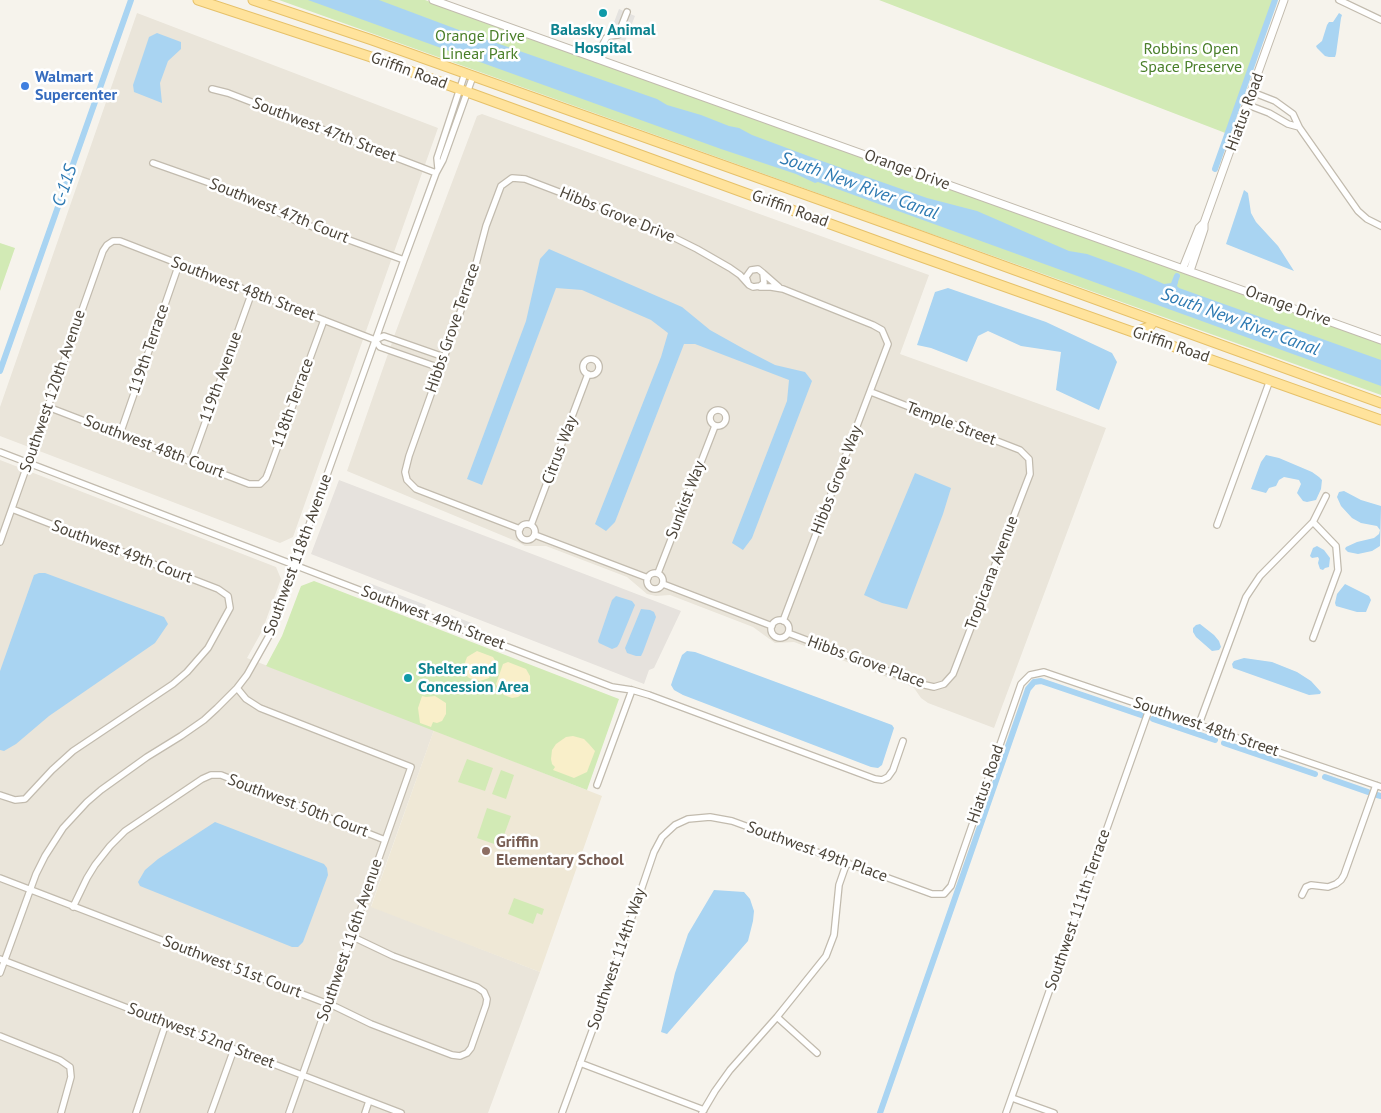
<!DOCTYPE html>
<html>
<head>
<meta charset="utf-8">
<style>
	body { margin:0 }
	canvas { display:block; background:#f6f3ec }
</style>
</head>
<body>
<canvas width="1381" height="1113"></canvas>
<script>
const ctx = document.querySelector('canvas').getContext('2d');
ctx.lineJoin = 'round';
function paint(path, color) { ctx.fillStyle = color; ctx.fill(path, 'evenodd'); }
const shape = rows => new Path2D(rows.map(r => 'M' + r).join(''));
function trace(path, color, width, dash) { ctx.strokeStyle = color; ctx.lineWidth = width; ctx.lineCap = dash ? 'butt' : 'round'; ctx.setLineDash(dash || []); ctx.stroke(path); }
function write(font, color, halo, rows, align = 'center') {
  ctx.font = font + ' "PT Sans",sans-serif'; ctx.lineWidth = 5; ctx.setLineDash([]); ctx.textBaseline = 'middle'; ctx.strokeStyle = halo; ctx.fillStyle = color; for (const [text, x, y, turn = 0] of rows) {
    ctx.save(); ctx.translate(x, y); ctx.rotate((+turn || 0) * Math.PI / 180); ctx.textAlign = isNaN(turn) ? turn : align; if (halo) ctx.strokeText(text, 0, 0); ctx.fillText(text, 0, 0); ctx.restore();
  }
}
paint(shape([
	[137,13,438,128,293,537,280,543,0,436,0,407],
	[482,114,929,275,900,354,1106,428,994,728,928,703,921,698,914,688,908,685,794,642,775,643,753,627,670,595,656,596,647,594,627,577,546,546,525,546,518,542,347,471,396,331,477,116],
	[0,460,276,567,281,579,262,631,247,658,434,730,371,906,540,972,488,1113,0,1113]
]), '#eae5da');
paint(shape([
	[339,480,681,611,654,668,649,670,644,684,311,554]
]), '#e6e2dd');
paint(shape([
	[434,730,602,796,540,972,371,907]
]), '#efe8d6');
paint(shape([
	[279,0,425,0,533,39,1381,343,1381,395],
	[879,0,1274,0,1228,134],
	[0,243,15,248,0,291],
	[314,581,619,699,587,790,266,666,282,636,301,586],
	[467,759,493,768,485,791,458,782],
	[501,770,514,775,506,799,492,794],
	[487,808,511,816,500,846,477,838],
	[514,898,544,909,542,915,537,913,533,924,508,914]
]), '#d2eab5');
paint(shape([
	[477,651,493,657,496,662,489,678,480,681,469,678,464,673,463,668,467,657],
	[508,662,526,669,530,676,530,683,527,690,518,697,512,698,504,695,499,690,496,684,503,664],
	[422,696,426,697,435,696,446,703,446,714,442,721,437,723,433,722,431,727,420,723,418,708],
	[573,736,584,739,589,744,595,751,587,772,574,778,553,770,555,767,552,764,551,759,552,750,556,744,566,737]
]), '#f9efc9');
paint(shape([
	[619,9,635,16,625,41,618,39,622,29,613,25],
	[369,583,395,593,393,598,367,588],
	[397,594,426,605,424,611,395,599],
	[446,613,474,624,472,629,444,618]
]), '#e5e3e0');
paint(shape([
	[308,0,379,0,459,30,476,32,478,36,485,39,657,99,667,105,701,115,729,126,739,128,752,135,819,160,927,198,977,211,1069,251,1087,254,1139,273,1164,284,1172,283,1173,280,1178,282,1177,286,1179,288,1381,360,1381,386,818,182,815,183,796,174,721,149],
	[1339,13,1342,15,1341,18,1336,54,1335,57,1329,57,1325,56,1317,48,1316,46,1322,41,1327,25,1329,22,1333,22],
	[157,33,181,42,181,49,168,61,160,83,162,103,134,92,133,85,149,37],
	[1244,190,1248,193,1251,213,1256,222,1278,246,1294,271,1226,244],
	[549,249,682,307,710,330,744,349,775,365,805,372,812,381,752,538,743,550,732,543,787,401,789,380,695,344,684,344,615,522,606,531,595,524,661,357,668,333,651,320,582,290,556,288,482,485,467,479,526,321,540,259],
	[948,288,1046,322,1112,353,1117,362,1099,410,1056,390,1061,352,1021,346,988,331,978,336,967,362,931,348,917,345,935,292],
	[1266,455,1279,458,1312,472,1319,477,1322,480,1321,489,1316,500,1307,502,1303,501,1297,493,1301,484,1299,480,1284,477,1279,480,1276,486,1269,488,1266,493,1251,489,1261,462],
	[915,473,951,488,943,514,907,609,882,603,864,595],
	[1344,491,1361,500,1381,506,1380,546,1372,551,1358,554,1348,552,1345,549,1346,547,1357,542,1374,538,1379,534,1380,530,1377,526,1361,523,1352,518,1341,506,1337,497,1339,492],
	[1317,546,1324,550,1330,558,1329,567,1325,568,1323,570,1320,569,1318,563,1319,559,1318,557,1312,558,1310,556,1313,548],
	[39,573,45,573,164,617,168,624,155,643,49,716,16,744,4,751,0,750,0,671,34,575],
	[1345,584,1369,596,1371,600,1366,612,1357,612,1336,606,1335,603,1337,594],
	[616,596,632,601,635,605,619,644,617,647,612,649,599,643,598,641,612,600],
	[641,609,650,610,654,612,656,617,643,652,641,656,636,656,627,653,625,648],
	[1200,624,1214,635,1219,641,1221,647,1219,650,1212,651,1196,637,1193,632,1193,628,1196,625],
	[687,651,695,652,892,725,894,728,882,765,878,768,871,767,683,695,674,690,671,685,673,679,682,655],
	[1244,658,1272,662,1297,672,1311,681,1321,692,1320,694,1309,695,1233,668,1232,664,1234,661],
	[215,822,324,864,327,868,328,875,303,942,298,947,292,947,140,886,138,882,145,870,158,859],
	[714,890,744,892,750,899,754,911,753,921,748,941,667,1034,661,1032,675,973,688,934]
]), '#a9d4f2');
trace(shape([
	[1215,169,1275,0],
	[1172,289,1177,276],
	[0,371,131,0],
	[1153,719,1215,740],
	[1224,743,1315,774],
	[1325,777,1368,792],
	[1377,795,1381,796],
	[880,1113,1028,689,1034,682,1041,681,1144,716]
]), '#a9d4f2', 6);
const minor = shape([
	[1339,0,1381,20],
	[596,59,606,38,609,36,618,35,627,12],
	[212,89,228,93,436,173],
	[1252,92,1275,101,1293,114,1299,127,1358,211,1367,219,1381,226],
	[1248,105,1269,113,1288,124,1299,127],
	[153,163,238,193,294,220,404,260],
	[438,168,437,158,465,73],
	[763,273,779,287],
	[760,287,771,287,783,289,873,325,882,330,888,344,783,621],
	[375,340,384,336,444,357],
	'583 367a8 8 0 1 1 16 0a8 8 0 1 1-16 0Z',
	[48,407,249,484,260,484,266,478,268,473,324,320],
	'710 418a8 8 0 1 1 16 0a8 8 0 1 1-16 0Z',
	[120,434,179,264],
	[0,452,612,687,632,690,649,695,875,779,882,780,888,777,893,770,903,741],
	[191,462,252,292],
	[1313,522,1336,546,1338,570,1313,638],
	'519 532a8 8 0 1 1 16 0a8 8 0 1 1-16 0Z',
	[531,525,588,374],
	[1217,525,1270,380],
	[520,529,416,489,407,480,405,472,409,456,472,279,486,226,501,186,512,178,525,179,661,231,697,249,730,268,740,275,749,285,753,287,760,286,764,283,763,273,758,269,751,270,746,277,748,283],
	[535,535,648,578],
	[0,542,103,251,107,245,113,241,120,241,375,340,380,347,440,368],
	'647 581a8 8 0 1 1 16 0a8 8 0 1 1-16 0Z',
	[658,573,715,426],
	[663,584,772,626],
	'771 629a9 9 0 1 1 18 0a9 9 0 1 1-18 0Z',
	[788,633,925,685,934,687,944,684,953,674,1030,474,1029,459,1020,450,871,392],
	[237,688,246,699,260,708,411,767,289,1113],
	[1199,724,1246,597,1260,576,1313,522,1326,496],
	[597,785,632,690],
	[0,795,15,800,25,799,52,770,73,751,173,684,187,672,208,648,230,608,228,596,218,589,12,509],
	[0,878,336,1007,371,1024,452,1055,460,1056,467,1053,471,1048,486,1005,487,999,484,992,477,987,393,956,351,936],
	[1302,895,1306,887,1311,885,1328,887,1336,884,1341,880,1344,875,1376,785],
	[73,907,87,878,95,865,110,846,125,831,202,779,211,775,221,775,385,840],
	[0,959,401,1113],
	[0,973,36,874,45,856,63,828,87,802,101,790,147,757,181,736,204,720,217,708,237,688,247,675,270,634,404,260,436,173,443,160,473,76],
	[777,1017,817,1053],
	[0,1036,60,1060,70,1067,71,1077,61,1113],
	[580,1063,704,1110],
	[1012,1098,1054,1113],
	[136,1113,166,1023],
	[211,1113,234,1049],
	[365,1113,369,1101],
	[562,1113,606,993,654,852,662,837,675,825,688,819,710,817,732,821,932,894,944,894,951,886,1021,684,1030,675,1044,672,1381,787],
	[702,1113,715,1091,730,1070,777,1017,826,956,834,935,839,885,847,862],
	[1006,1113,1150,707]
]);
const tertiary = shape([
	[433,0,1381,340],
	[1183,268,1199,228,1204,223],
	[1190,271,1204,229,1204,223,1284,0]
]);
const primary = shape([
	[198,0,371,57,910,253,1381,420],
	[253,0,372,40,913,233,1381,403],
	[1135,332,1149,327,1154,321]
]);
trace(minor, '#c2bbae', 8);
trace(tertiary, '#c2bbae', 9);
trace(primary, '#e6c16a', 11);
trace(minor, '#fff', 5.5);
trace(tertiary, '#fff', 7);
trace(primary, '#ffe39c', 9);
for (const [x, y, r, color] of [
	[603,13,5,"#0f9aa8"],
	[25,86,5,"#3f7fe0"],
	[408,678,5,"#0f9aa8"],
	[486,851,5,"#8d6e63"]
]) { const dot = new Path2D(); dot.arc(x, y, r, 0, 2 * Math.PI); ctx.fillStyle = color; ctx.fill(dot); trace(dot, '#fff', 2); }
write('bold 16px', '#0d838f', '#fff', [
	["Balasky Animal",603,30],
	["Hospital",603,48],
	["Shelter and",418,669,"left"],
	["Concession Area",418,687,"left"]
]);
write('16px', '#4a7f2a', '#fff', [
	["Orange Drive",480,36],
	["Linear Park",480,54],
	["Robbins Open",1191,49],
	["Space Preserve",1191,67]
]);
write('16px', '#4b4439', '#fff', [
	["Griffin Road",409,71,20],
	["Hiatus Road",1245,112,-70],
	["Southwest 47th Street",324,130,21],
	["Orange Drive",907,170,20],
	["Griffin Road",790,209,20],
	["Southwest 47th Court",279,211,22],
	["Hibbs Grove Drive",617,215,22],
	["Southwest 48th Street",243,289,21],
	["Orange Drive",1288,306,20],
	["Hibbs Grove Terrace",453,328,-71],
	["Griffin Road",1171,345,19],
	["119th Terrace",149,349,-71],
	["119th Avenue",221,377,-70],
	["Southwest 120th Avenue",53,391,-71],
	["118th Terrace",293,403,-70],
	["Temple Street",951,424,21],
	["Southwest 48th Court",154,447,21],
	["Citrus Way",560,450,-69],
	["Hibbs Grove Way",837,480,-69],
	["Sunkist Way",686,500,-69],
	["Southwest 49th Court",122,552,21],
	["Southwest 118th Avenue",298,555,-70],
	["Tropicana Avenue",992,573,-69],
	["Southwest 49th Street",433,618,21],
	["Hibbs Grove Place",866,662,20],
	["Southwest 48th Street",1206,727,19],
	["Hiatus Road",986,784,-71],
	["Southwest 50th Court",298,806,21],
	["Southwest 49th Place",817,852,20],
	["Southwest 111th Terrace",1078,910,-71],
	["Southwest 116th Avenue",350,940,-71],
	["Southwest 114th Way",617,959,-71],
	["Southwest 51st Court",232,967,21],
	["Southwest 52nd Street",201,1036,21]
]);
write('bold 16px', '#366cbe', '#fff', [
	["Walmart",35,77],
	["Supercenter",35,95]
], 'left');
write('bold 16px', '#785e54', '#fff', [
	["Griffin",496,842],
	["Elementary School",496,860]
], 'left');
write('italic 18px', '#2e7ab2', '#fff', [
	["C-11S",65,186,-71],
	["South New River Canal",859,186,20],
	["South New River Canal",1240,322,20]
]);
</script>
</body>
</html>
